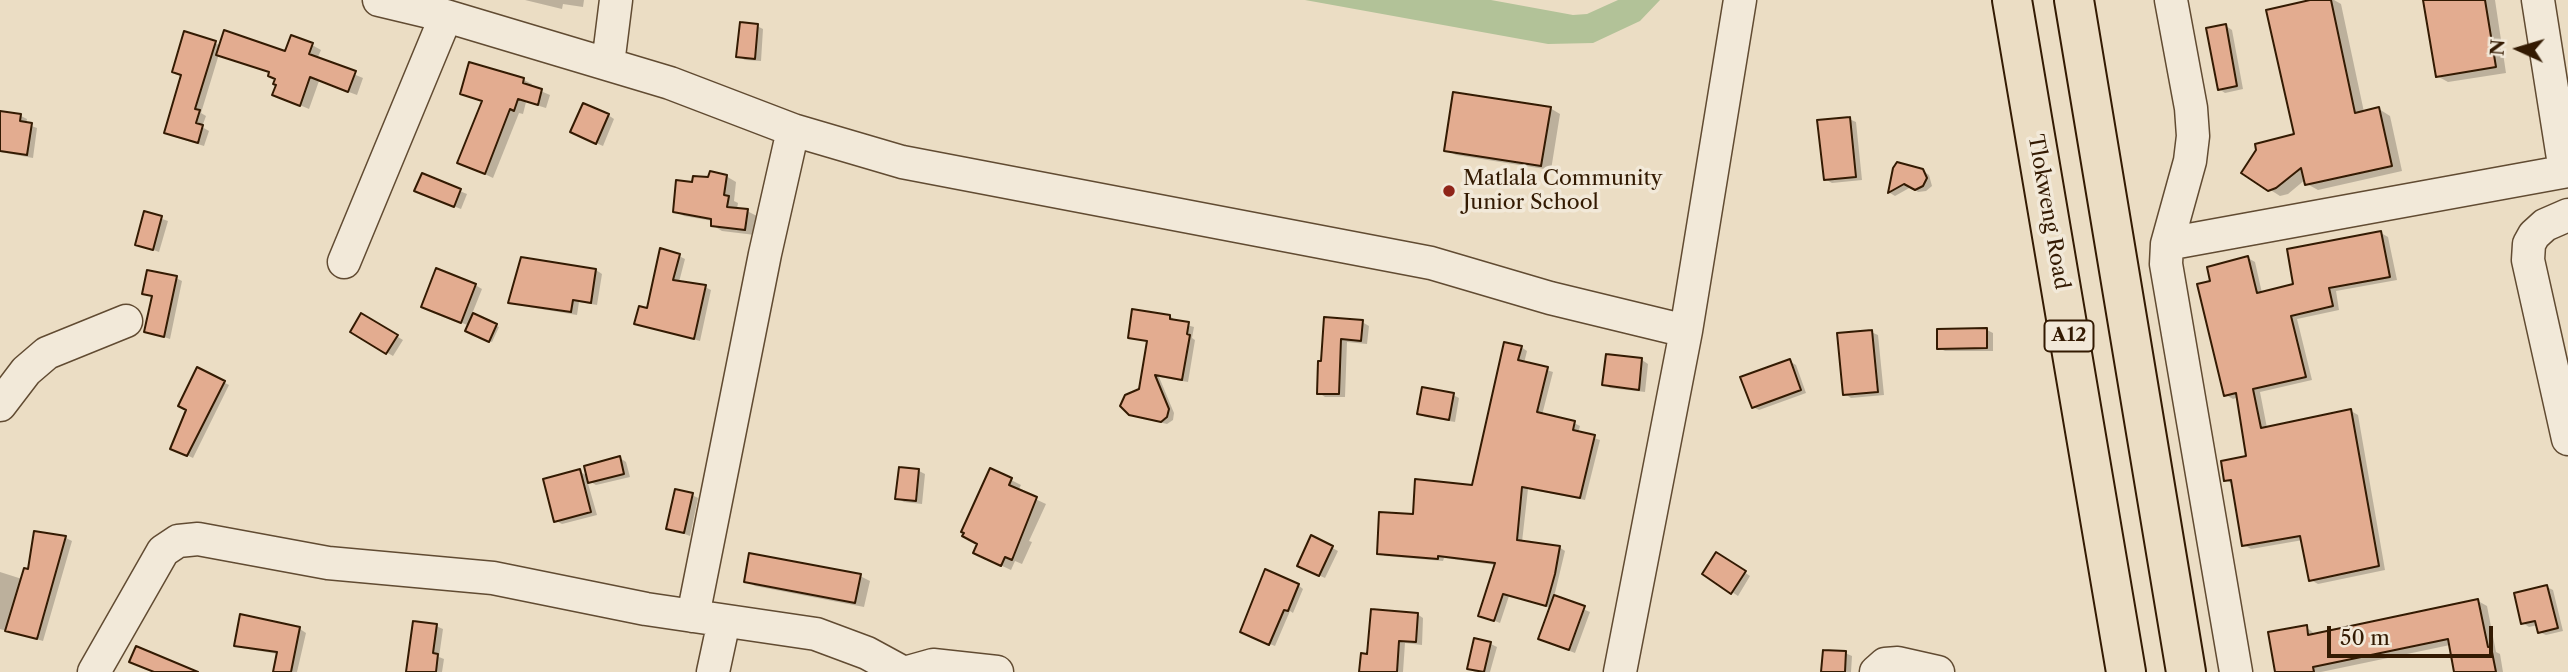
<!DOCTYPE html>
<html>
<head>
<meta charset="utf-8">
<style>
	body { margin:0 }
	#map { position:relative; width:2568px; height:672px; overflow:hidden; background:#ebddc4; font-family:"Libre Caslon Text",serif }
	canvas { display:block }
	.north { position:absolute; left:2484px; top:14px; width:70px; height:70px; -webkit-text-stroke:5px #f2e9d9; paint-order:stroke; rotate:274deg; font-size:19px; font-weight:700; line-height:28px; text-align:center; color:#331a02 }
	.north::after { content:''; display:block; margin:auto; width:24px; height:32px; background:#331a02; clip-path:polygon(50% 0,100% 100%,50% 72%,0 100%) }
	.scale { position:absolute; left:2327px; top:626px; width:166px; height:32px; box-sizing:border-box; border:4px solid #331a02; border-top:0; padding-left:9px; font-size:21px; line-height:24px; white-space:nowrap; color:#331a02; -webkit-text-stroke:5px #f2e9d9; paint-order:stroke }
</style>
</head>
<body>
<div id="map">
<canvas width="2568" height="672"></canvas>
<div class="north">N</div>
<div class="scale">50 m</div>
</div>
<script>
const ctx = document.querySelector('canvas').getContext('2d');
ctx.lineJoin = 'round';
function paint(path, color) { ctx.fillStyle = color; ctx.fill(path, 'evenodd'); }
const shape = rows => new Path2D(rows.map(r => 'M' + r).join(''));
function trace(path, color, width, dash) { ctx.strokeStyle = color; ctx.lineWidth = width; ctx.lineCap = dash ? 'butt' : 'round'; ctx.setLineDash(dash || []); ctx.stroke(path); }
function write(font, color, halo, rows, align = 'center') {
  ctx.font = font + ' "Libre Caslon Text",serif'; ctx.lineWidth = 7; ctx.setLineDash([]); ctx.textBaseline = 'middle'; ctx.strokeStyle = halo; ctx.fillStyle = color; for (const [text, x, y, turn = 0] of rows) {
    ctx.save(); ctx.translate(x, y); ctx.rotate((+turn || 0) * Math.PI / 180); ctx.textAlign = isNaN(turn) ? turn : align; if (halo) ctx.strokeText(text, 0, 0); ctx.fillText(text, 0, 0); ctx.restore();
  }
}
paint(shape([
	[1305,0,1491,0,1573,15,1587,14,1618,0,1660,0,1640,21,1593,43,1548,44]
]), '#b2c298');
paint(shape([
	[525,0,584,0,583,7,563,4,562,9],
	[2318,0,2334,0,2341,4,2364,112,2379,109,2390,116,2402,171,2318,190,2307,184,2306,179,2288,194,2280,196,2269,189,2296,136],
	[2425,0,2495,0,2506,73,2448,82,2437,76],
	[757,26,763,29,761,61,745,60,738,56],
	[2226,26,2232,30,2243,89,2225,93,2219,89],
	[215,43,221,46,287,53,312,45,321,50,317,59,363,78,357,95,319,81,309,109,274,94,278,85,276,79,271,73,219,54,201,113,206,116,202,127,209,131,204,146,172,136,166,132],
	[524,80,532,84,531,87,550,95,546,108,526,102,523,114,519,113,493,178,459,162,483,102,462,93],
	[1550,108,1560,114,1551,170,1456,155,1446,150],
	[0,113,21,116,27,119,26,124,37,128,33,158,0,152],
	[608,115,614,119,603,146,578,135],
	[1849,119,1856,122,1862,180,1832,183,1825,179],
	[1919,168,1929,175,1932,186,1926,191,1918,192,1911,187,1895,196,1890,193,1894,169],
	[423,176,467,194,461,209,423,194],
	[726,176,736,182,734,201,738,203,737,209,747,211,757,216,755,235,722,231,712,225,713,221,684,216,674,211,694,184],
	[145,213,168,221,159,252,137,244],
	[2381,233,2388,237,2397,280,2336,291,2339,310,2297,319,2312,380,2260,392,2267,428,2351,411,2358,415,2385,570,2318,584,2311,580,2303,540,2251,549,2244,545,2234,485,2226,480,2248,458,2239,397,2233,399,2226,395,2212,282,2248,258,2255,262,2262,293,2295,285],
	[679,256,685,259,679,282,705,287,711,290,700,341,636,323,648,310],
	[596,270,602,274,597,305,579,302,577,315,517,305,510,302],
	[176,278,182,281,170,339,146,331,154,298,144,293],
	[475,285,482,289,472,314,499,327,492,342,468,331,470,326,429,310],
	[362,315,403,340,393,356,352,332],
	[1170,316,1175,320,1175,322,1194,327,1192,338,1195,340,1188,382,1159,377,1174,413,1173,420,1167,424,1136,417,1130,413,1140,390,1148,342,1130,337],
	[1326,319,1362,322,1369,326,1367,344,1347,342,1345,397,1325,397,1319,393],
	[1987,330,1993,333,1993,351,1945,351,1939,348],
	[1871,332,1878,335,1884,395,1851,398,1845,394],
	[1521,347,1527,351,1524,363,1553,372,1542,415,1574,423,1580,426,1578,433,1600,440,1585,500,1528,489,1522,542,1559,547,1565,551,1554,597,1590,612,1575,653,1546,642,1551,608,1509,596,1500,623,1480,615,1496,565,1444,558,1443,561,1385,556,1379,553,1414,516,1474,486],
	[1607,356,1642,360,1648,364,1645,392,1610,388,1604,384],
	[1789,361,1796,365,1806,393,1759,410,1753,407],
	[198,369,229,385,193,458,178,451],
	[1453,395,1459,398,1455,422,1425,417,1419,413],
	[620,458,626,462,630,477,596,485,587,480,597,515,562,524,556,521,579,471,589,477],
	[991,470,1021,485,1018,491,1046,504,1029,541,1032,542,1022,564,1015,561,1011,570,985,558,979,544],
	[919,471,925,474,922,504,904,502,897,498],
	[692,495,698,498,690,536,668,528],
	[36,533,66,538,72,541,43,641,0,629,0,572,22,579,29,572],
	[1312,537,1338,551,1325,578,1305,569],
	[1717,554,1750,576,1738,596,1704,573],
	[860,576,870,581,864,607,755,586,746,581],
	[1298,585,1303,589,1293,613,1290,611,1275,646,1247,635],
	[2547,587,2553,590,2563,631,2546,635,2539,632,2538,625,2529,627,2523,623],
	[2478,601,2487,606,2496,652,2500,654,2503,672,2456,672,2450,645,2321,672,2277,672,2306,627,2316,635],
	[1417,614,1423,618,1422,645,1405,643,1403,672,1361,672],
	[241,616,300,629,306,633,297,672,274,672,278,654,242,648,236,645],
	[436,626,443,629,439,657,444,659,442,672,408,672],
	[1491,644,1497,647,1490,672,1475,672,1469,669],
	[1845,653,1852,656,1851,672,1823,672]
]), '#0003');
const building = shape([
	[2310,0,2331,0,2355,113,2379,107,2392,166,2305,185,2301,168,2276,188,2268,191,2241,173,2256,150,2255,144,2294,134,2266,10,2310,0],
	[2423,0,2485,0,2496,67,2436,77,2423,0],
	[740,22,758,24,755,59,736,57,740,22],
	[2226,24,2237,86,2218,90,2206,28,2226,24],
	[224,30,285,51,291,35,313,43,309,54,356,71,348,92,310,77,300,106,272,95,276,85,273,84,275,79,268,76,269,72,216,55,224,30],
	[184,31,216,41,195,109,200,110,196,123,203,125,198,143,164,133,181,75,172,72,184,31],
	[469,62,524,78,523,83,542,89,538,105,518,99,514,111,510,109,485,174,457,163,482,101,460,94,469,62],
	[1453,92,1551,107,1541,166,1444,151,1453,92],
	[583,103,609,114,596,144,570,132,583,103],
	[0,111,21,114,20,121,32,123,27,155,0,151,0,111],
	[1850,117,1856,177,1824,180,1817,120,1850,117],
	[1897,162,1923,169,1927,178,1923,186,1915,190,1904,184,1888,193,1893,168,1897,162],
	[710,171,727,175,724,195,729,196,727,207,748,209,745,230,711,226,711,219,673,212,676,180,692,182,693,176,708,177,710,171],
	[422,173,461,189,454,207,414,191,422,173],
	[144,211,162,216,153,250,135,245,144,211],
	[2381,231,2390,277,2329,288,2333,306,2291,316,2306,377,2253,389,2261,428,2351,409,2379,566,2309,581,2300,536,2242,546,2231,480,2224,481,2221,461,2246,456,2236,393,2224,396,2197,284,2210,281,2207,267,2248,256,2257,293,2293,284,2287,249,2381,231],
	[660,248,680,254,673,280,706,285,694,339,634,324,639,306,647,308,660,248],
	[521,257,596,269,591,303,573,300,571,312,508,303,521,257],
	[436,268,476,284,461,323,421,307,436,268],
	[147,270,177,276,164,337,144,332,152,296,142,294,147,270],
	[1132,309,1170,315,1170,319,1189,322,1187,334,1190,335,1182,380,1155,375,1169,409,1167,417,1161,422,1129,415,1120,406,1125,395,1139,389,1147,341,1128,338,1132,309],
	[361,313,398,335,386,354,350,332,361,313],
	[473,313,497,324,489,342,465,331,473,313],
	[1324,317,1363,320,1361,341,1341,339,1339,394,1317,394,1318,361,1321,361,1324,317],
	[1987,328,1987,348,1937,349,1937,329,1987,328],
	[1872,330,1878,392,1843,395,1837,333,1872,330],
	[1504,342,1522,346,1518,360,1548,367,1537,412,1575,421,1573,430,1595,435,1580,498,1522,487,1517,540,1560,546,1555,574,1546,606,1503,594,1494,621,1478,616,1495,563,1438,556,1438,559,1377,554,1379,512,1413,514,1415,479,1472,485,1504,342],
	[1606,354,1642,358,1639,390,1602,385,1606,354],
	[1790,359,1801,390,1752,408,1740,377,1790,359],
	[197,367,225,381,187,456,170,449,186,410,178,406,197,367],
	[1422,387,1454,393,1449,420,1417,414,1422,387],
	[620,456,624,474,588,483,584,466,620,456],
	[899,467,919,469,916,501,895,499,899,467],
	[990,468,1012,478,1009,485,1037,497,1012,560,1005,557,1001,566,973,553,977,544,962,536,964,533,961,532,990,468],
	[580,469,591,512,554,522,543,479,580,469],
	[675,489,693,493,684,533,666,529,675,489],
	[34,531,66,536,37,639,5,631,24,568,28,569,34,531],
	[1311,535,1333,546,1319,576,1297,566,1311,535],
	[1716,552,1746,571,1731,594,1702,574,1716,552],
	[749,553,861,574,855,603,744,582,749,553],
	[1265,569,1299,584,1288,611,1284,610,1269,645,1240,632,1265,569],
	[2547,585,2558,628,2538,633,2535,621,2521,624,2514,593,2547,585],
	[1554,595,1585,606,1569,650,1538,639,1554,595],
	[2478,599,2488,647,2491,647,2496,672,2454,672,2448,639,2313,667,2314,672,2275,672,2268,632,2307,625,2308,635,2478,599],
	[1371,609,1418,613,1416,642,1399,641,1397,672,1359,672,1361,653,1367,654,1371,609],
	[240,614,300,627,291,672,273,672,277,652,234,646,240,614],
	[413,621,437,624,433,653,438,654,436,672,406,672,413,621],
	[1474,638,1491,642,1484,672,1467,669,1474,638],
	[136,646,198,672,154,672,129,662,136,646],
	[1823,650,1846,651,1845,672,1821,672,1823,650]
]);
paint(building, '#e3ac90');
trace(building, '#331a02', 2);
const minor = shape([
	[379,0,446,16,670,83,793,130],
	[2171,0,2191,108,2193,136,2190,161,2167,244,2166,264,2236,672],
	[2538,0,2565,171],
	[608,64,616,0],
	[2568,215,2545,225,2534,235,2529,244,2528,260,2568,439],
	[2167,244,2568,171],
	[344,262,446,16],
	[0,405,26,371,47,353,126,321],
	[693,616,765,254,793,130,902,162,1431,263,1550,298,1686,331],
	[94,672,163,551,178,541,198,539,328,563,493,578,646,609,816,634,867,653,902,672],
	[713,672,724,621],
	[908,672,933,665,997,672],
	[1620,672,1686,331,1740,0],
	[1876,672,1885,664,1898,663,1938,672]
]);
const major = shape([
	[2012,0,2126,672],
	[2074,0,2186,672]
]);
trace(minor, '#614b32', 35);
trace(major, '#331a02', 42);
trace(minor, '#f2e9d9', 32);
trace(major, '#ebddc4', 38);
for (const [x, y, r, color] of [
	[1449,191,7,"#8f2418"]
]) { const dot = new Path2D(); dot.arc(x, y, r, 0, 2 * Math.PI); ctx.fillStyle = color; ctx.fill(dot); trace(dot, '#f2e9d9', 2.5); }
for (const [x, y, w] of [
	[2069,336,49]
]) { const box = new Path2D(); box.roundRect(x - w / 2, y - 15.5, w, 31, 5); ctx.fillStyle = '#f2e9d9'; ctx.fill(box); trace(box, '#331a02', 2); }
write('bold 19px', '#331a02', null, [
	["A12",2069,336]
]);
write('21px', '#331a02', '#f2e9d9', [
	["Matlala Community",1463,179],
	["Junior School",1463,203]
], 'left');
write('21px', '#331a02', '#f2e9d9', [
	["Tlokweng Road",2048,212,80]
]);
</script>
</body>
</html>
